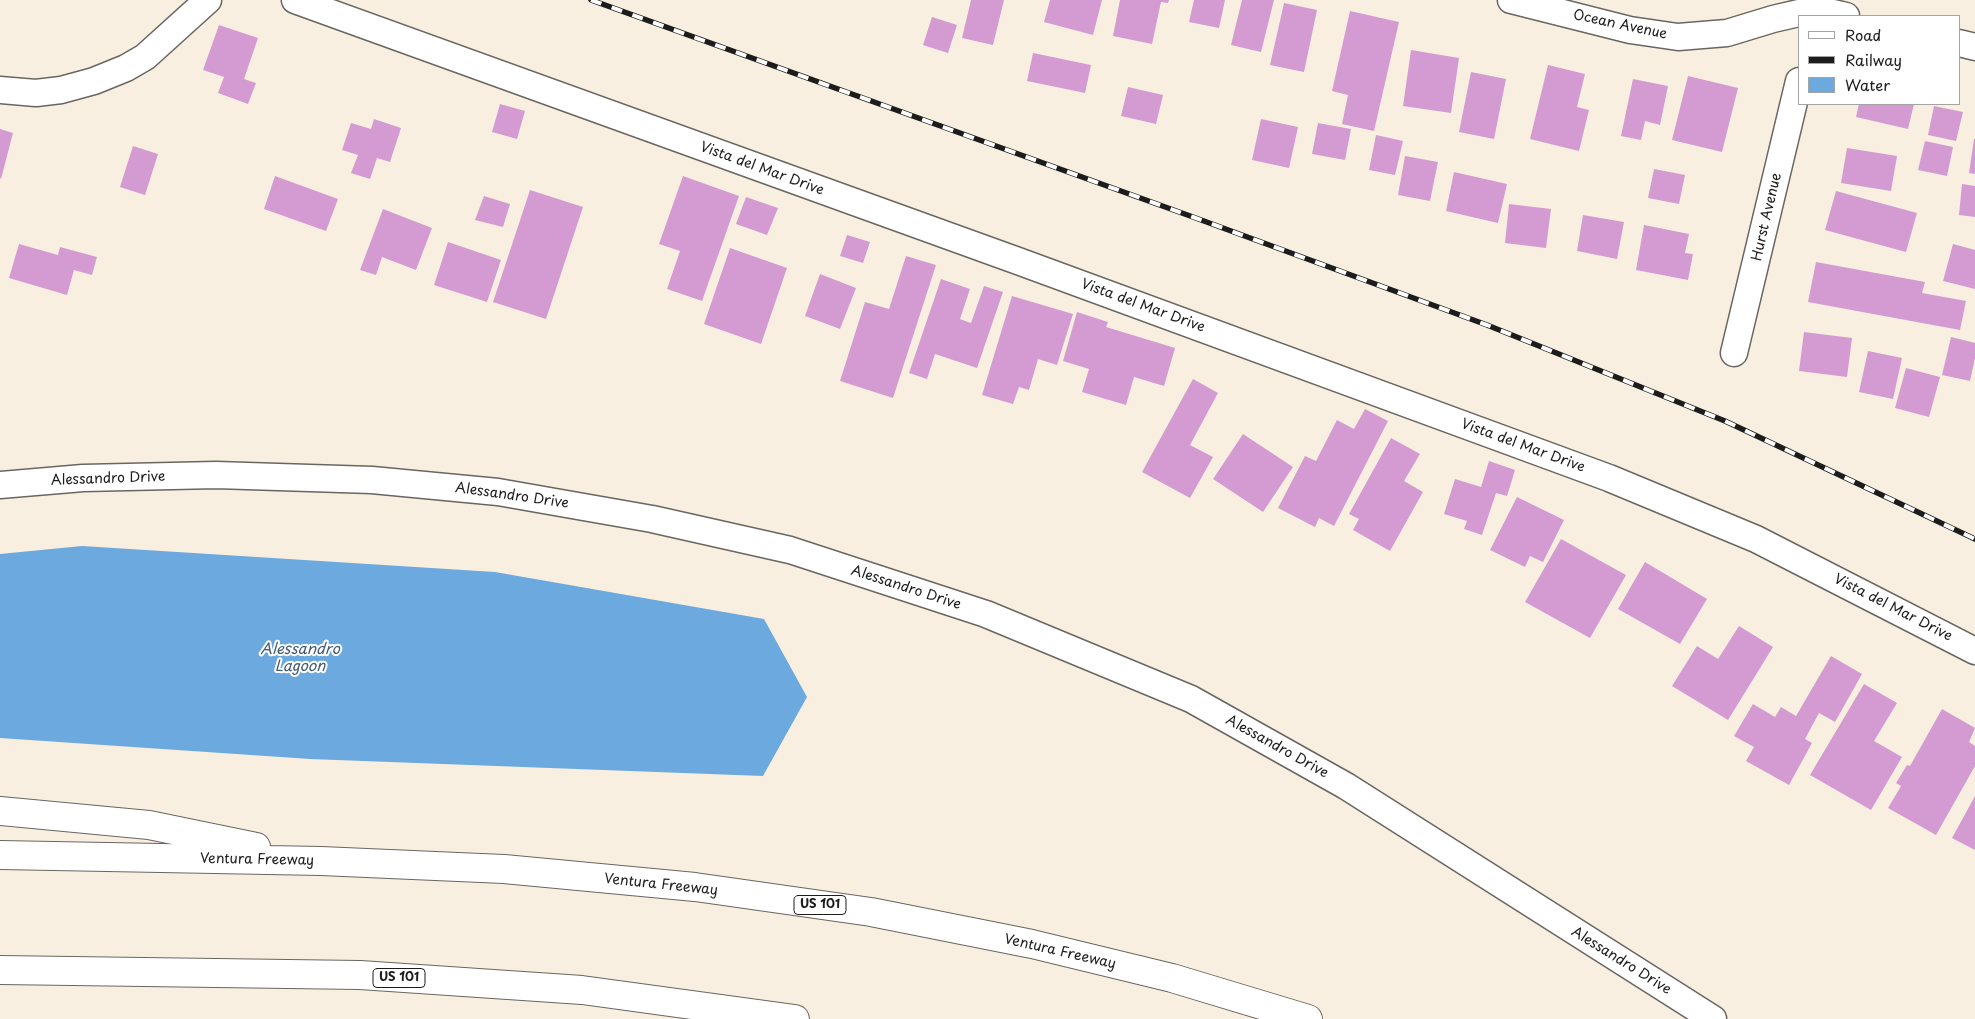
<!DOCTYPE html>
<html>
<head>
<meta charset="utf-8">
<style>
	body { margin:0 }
	#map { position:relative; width:1975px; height:1019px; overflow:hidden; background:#f9efe0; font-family:"Playpen Sans",sans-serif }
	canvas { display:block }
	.legend { position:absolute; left:1798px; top:15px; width:162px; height:90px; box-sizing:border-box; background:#fff; border:1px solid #a4a4a4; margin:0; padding:6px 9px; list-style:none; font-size:15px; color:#1c1c1c }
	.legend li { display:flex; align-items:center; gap:10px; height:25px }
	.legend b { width:25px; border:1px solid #a4a4a4 }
</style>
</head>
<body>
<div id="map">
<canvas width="1975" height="1019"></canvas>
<ul class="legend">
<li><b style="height:6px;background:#fff"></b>Road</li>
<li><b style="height:6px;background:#1c1c1c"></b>Railway</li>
<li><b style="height:14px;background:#6ca9de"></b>Water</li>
</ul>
</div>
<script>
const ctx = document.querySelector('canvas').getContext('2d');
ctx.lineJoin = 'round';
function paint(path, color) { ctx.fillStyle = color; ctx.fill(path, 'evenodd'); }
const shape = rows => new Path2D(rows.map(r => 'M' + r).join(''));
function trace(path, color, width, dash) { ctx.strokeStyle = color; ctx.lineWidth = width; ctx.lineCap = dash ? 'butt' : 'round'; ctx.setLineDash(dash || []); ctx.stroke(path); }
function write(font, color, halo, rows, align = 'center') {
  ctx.font = font + ' "Playpen Sans",sans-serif'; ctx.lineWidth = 4; ctx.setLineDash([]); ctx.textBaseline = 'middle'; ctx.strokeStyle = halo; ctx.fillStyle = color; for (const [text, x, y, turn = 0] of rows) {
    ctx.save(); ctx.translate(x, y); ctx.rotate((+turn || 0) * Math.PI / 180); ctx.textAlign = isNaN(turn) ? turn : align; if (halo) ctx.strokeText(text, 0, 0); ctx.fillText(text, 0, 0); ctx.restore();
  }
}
paint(shape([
	[82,546,495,572,764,619,807,697,763,776,310,759,0,738,0,554]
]), '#6ca9de');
paint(shape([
	[971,0,1004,0,993,45,962,38],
	[1050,0,1102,0,1093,35,1044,22],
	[1120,0,1169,0,1168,3,1161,2,1152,44,1113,36],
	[1194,0,1225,0,1219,28,1189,22],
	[1242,0,1274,0,1261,52,1231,45],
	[1284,3,1317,10,1304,72,1270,65],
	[1350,11,1399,22,1374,131,1342,124,1348,95,1332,91],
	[932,17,957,25,948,53,923,45],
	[219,25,258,38,244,79,256,83,248,104,218,93,224,77,203,70],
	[1411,50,1459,58,1451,113,1403,106],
	[1033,53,1091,65,1085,93,1027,81],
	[1548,65,1585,74,1577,107,1589,110,1579,151,1530,139],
	[1471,72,1506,79,1494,139,1459,132],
	[1688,76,1738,88,1722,152,1672,140],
	[1633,79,1668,86,1660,125,1645,121,1641,140,1621,136],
	[1128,87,1163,95,1156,124,1121,116],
	[500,104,525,111,517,139,492,132],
	[1859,104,1914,104,1908,129,1856,117],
	[1934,106,1963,112,1956,141,1928,135],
	[374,119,401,128,390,162,377,158,370,179,351,173,358,155,342,150,351,123,371,129],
	[1261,119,1298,127,1289,168,1252,160],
	[1318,123,1351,129,1345,160,1312,154],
	[0,129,13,133,1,179,0,178],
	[1376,135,1403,141,1395,175,1369,170],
	[1974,139,1975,139,1975,174,1969,173],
	[1925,141,1953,147,1947,176,1918,170],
	[133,146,158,154,145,195,120,187],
	[1847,148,1897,156,1891,191,1841,183],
	[1405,156,1438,162,1430,201,1398,195],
	[1654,169,1685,175,1679,204,1648,198],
	[1454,172,1507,184,1498,223,1446,211],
	[275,176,338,199,326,231,264,209],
	[683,176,739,196,702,301,667,289,680,251,659,244],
	[1962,184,1975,186,1975,217,1959,215],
	[530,190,583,207,546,319,493,302],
	[1836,191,1917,213,1906,252,1825,230],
	[484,196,510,204,503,227,475,220],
	[746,197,778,208,767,235,736,224],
	[1509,204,1551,209,1546,248,1505,243],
	[383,209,432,228,416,270,382,257,376,275,360,270],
	[1583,215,1624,222,1617,259,1577,251],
	[1644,225,1689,234,1685,253,1693,254,1688,280,1636,270],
	[847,235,870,242,863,263,840,256],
	[448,242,501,260,487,302,434,285],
	[19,244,58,255,60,247,97,257,92,275,74,270,67,295,9,278],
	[1953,244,1975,250,1975,289,1943,281],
	[730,248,787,268,761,344,704,324],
	[906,256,936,265,893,398,840,381,865,302,889,309],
	[1816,262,1925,282,1922,293,1966,301,1960,330,1808,302],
	[820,274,856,288,840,329,805,316],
	[941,279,970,289,960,319,971,323,984,286,1003,292,977,368,935,354,927,379,909,373],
	[1012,296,1073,314,1057,365,1038,359,1029,390,1019,387,1013,404,982,395],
	[1077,312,1108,322,1106,327,1175,348,1164,386,1134,377,1126,405,1082,392,1089,369,1063,361],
	[1804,332,1852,338,1847,377,1799,371],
	[1951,337,1975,343,1975,358,1970,381,1942,375],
	[1868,351,1902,358,1893,399,1859,392],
	[1906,368,1940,377,1929,417,1895,408],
	[1193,379,1218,393,1190,445,1213,457,1190,498,1142,472],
	[1365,409,1388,421,1334,526,1319,518,1315,527,1278,508,1305,456,1316,461,1337,420,1354,429],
	[1243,434,1293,467,1263,512,1213,479],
	[1391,438,1420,454,1404,481,1423,492,1390,551,1353,530,1359,519,1349,514],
	[1489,461,1515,470,1507,496,1496,493,1482,535,1464,529,1467,521,1444,514,1455,479,1481,487],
	[1517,497,1564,520,1543,562,1530,556,1525,567,1490,550],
	[1561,539,1626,575,1590,638,1525,602],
	[1645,562,1707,599,1680,644,1618,609],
	[1739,626,1773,647,1728,720,1672,686,1697,646,1718,659],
	[1831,656,1862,674,1835,722,1819,713,1805,739,1812,743,1789,785,1746,761,1754,747,1734,736,1753,704,1775,717,1781,707,1796,716],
	[1864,684,1897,703,1874,741,1902,757,1871,810,1810,775],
	[1942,709,1975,728,1969,742,1975,746,1975,766,1936,835,1888,808,1901,786,1896,783,1907,765,1910,766],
	[1975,796,1975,850,1952,838]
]), '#d49bd3');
const minor = shape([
	[295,0,1018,261,1609,478,1756,539,1975,651],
	[1511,0,1630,30,1678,37,1727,33,1773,19,1816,9,1846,16],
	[1959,43,1975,47],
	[0,90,36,93,61,90,94,81,126,68,145,57,208,0],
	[1734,353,1799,81],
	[0,485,83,478,216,475,372,480,498,492,652,519,790,550,986,614,1191,699,1346,786,1713,1019]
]);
const motorway = shape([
	[0,811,149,825,256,847],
	[0,855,321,861,504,869,695,887,871,912,1032,944,1172,978,1308,1019],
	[0,970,360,975,582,990,795,1019]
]);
trace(minor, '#696661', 29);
trace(motorway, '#696661', 30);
trace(minor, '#fff', 26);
trace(motorway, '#fff', 28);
const rail = shape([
	[591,0,1193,217,1487,325,1725,421,1975,539]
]);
trace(rail, '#1c1c1c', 5.5);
trace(rail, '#fff', 4, [11]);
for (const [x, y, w] of [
	[820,905,52],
	[399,978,52]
]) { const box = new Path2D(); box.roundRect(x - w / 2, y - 9.5, w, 19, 4); ctx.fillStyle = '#fff'; ctx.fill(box); trace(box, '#1c1c1c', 1); }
write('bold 12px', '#1c1c1c', null, [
	["US 101",820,905],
	["US 101",399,978]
]);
write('14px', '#1c1c1c', '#fff', [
	["Ocean Avenue",1620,25,12],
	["Vista del Mar Drive",762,169,20],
	["Hurst Avenue",1767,217,-77],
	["Vista del Mar Drive",1143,306,20],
	["Vista del Mar Drive",1523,446,20],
	["Alessandro Drive",108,479,-2],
	["Alessandro Drive",512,496,8],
	["Alessandro Drive",906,588,18],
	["Vista del Mar Drive",1893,608,27],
	["Alessandro Drive",1277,747,29],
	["Ventura Freeway",257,860,1],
	["Ventura Freeway",661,885,6],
	["Ventura Freeway",1060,952,13],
	["Alessandro Drive",1621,961,32]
]);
write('italic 15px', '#405b73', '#fff', [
	["Alessandro",300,650],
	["Lagoon",300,667]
]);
</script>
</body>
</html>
